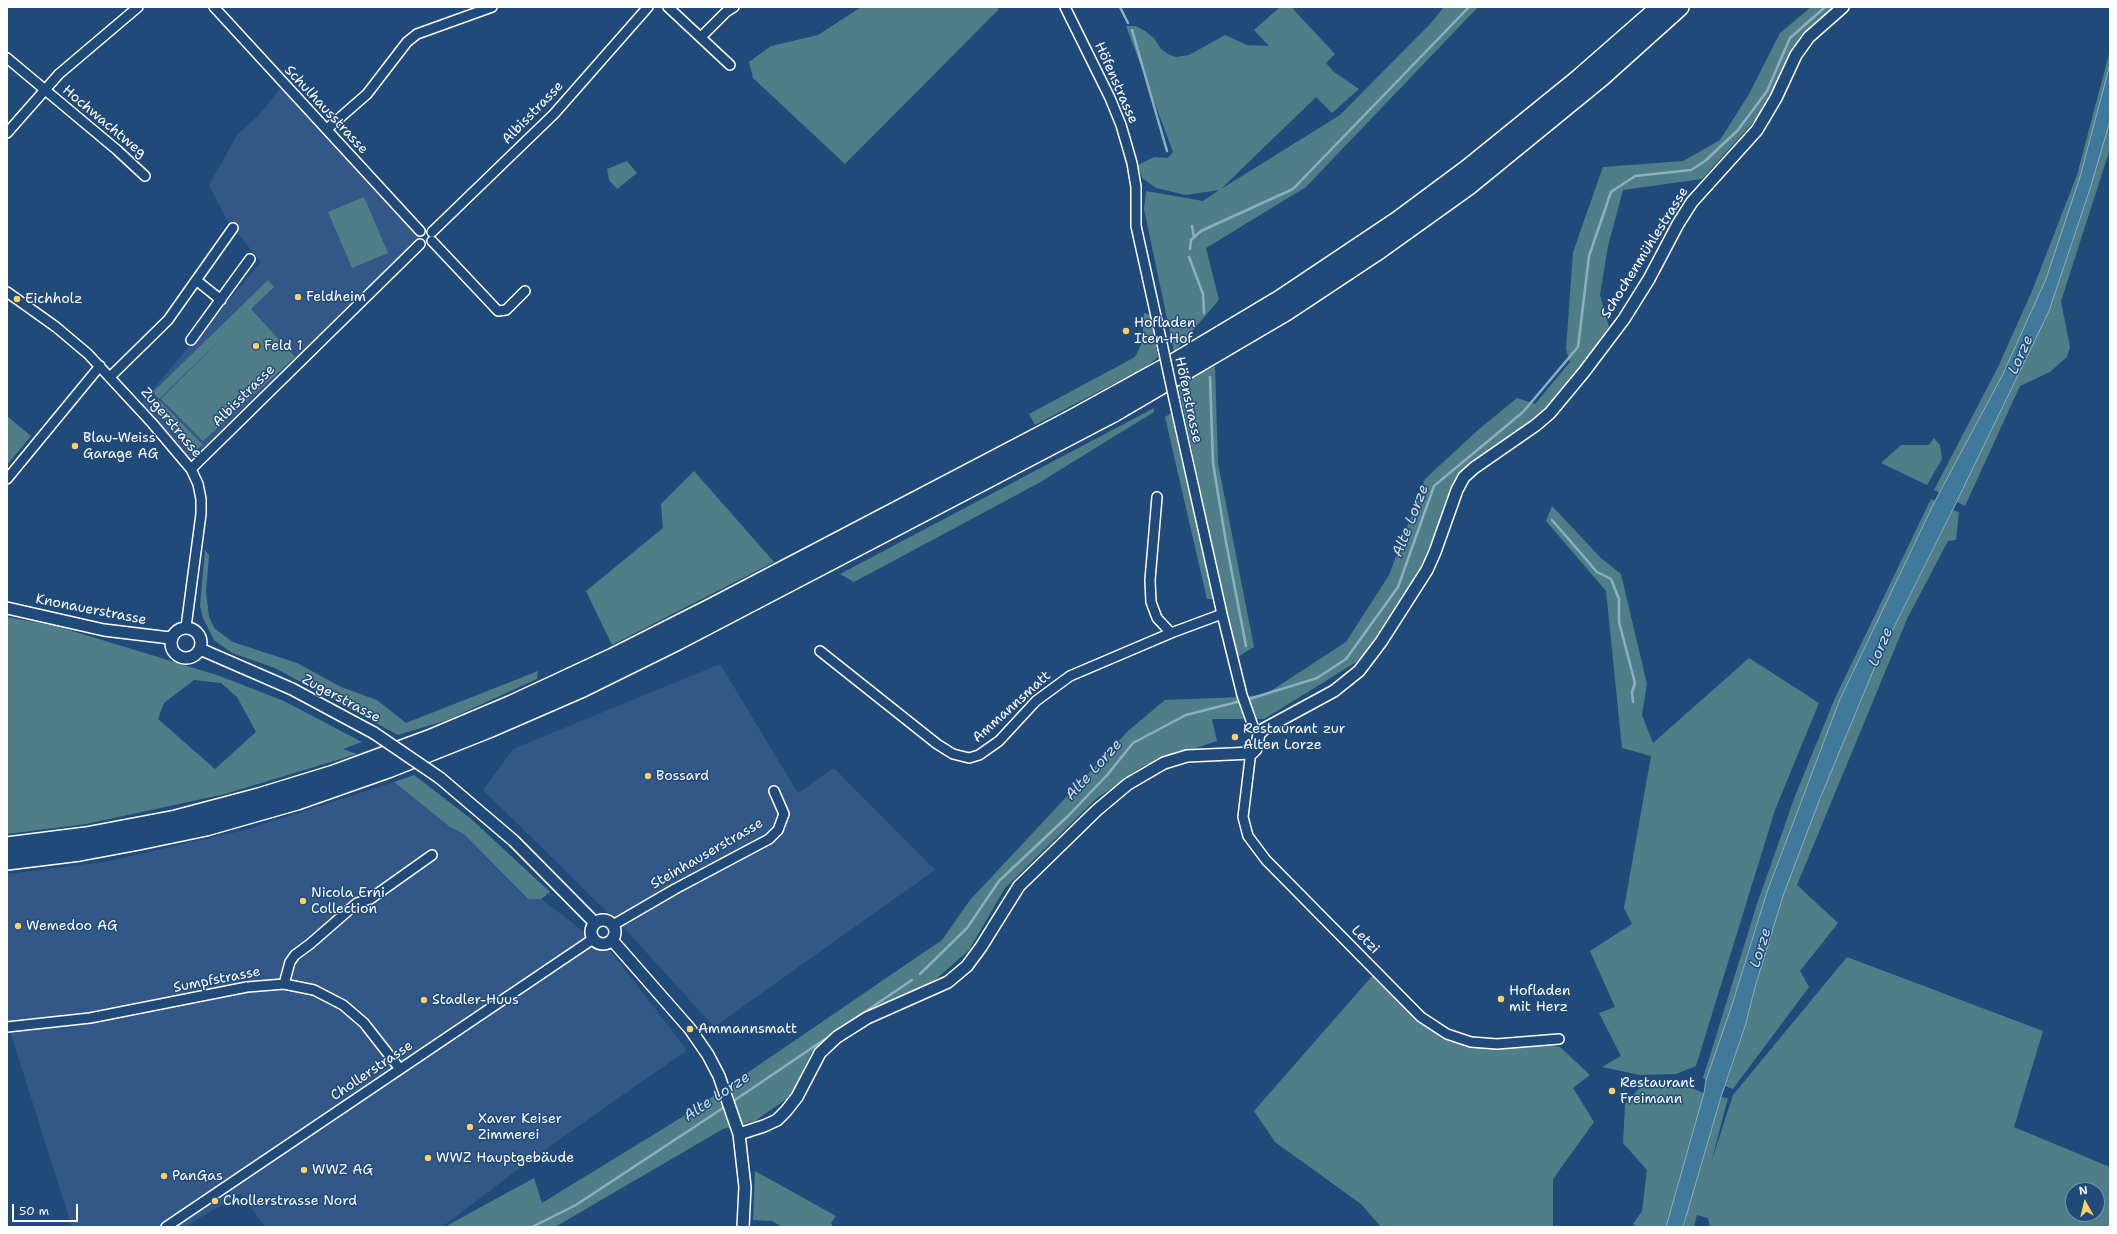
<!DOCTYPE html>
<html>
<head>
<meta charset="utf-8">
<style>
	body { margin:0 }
	#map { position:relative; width:2117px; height:1234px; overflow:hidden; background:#1f4a7a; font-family:"Shantell Sans",sans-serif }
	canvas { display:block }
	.frame { position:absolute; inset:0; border:8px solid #fff; pointer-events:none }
	.north { position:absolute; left:2065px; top:1182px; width:40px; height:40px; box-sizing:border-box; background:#1f4a7a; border:1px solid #7992af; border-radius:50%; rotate:352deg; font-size:11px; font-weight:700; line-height:16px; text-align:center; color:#fff }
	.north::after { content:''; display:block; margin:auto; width:14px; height:18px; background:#ffd166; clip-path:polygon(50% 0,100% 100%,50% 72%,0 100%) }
	.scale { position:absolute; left:12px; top:1204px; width:66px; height:18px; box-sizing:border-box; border:2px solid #fff; border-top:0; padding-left:5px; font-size:12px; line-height:14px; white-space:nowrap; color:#fff; -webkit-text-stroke:3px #1f4a7a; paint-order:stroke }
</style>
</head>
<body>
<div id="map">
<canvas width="2117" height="1234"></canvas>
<div class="frame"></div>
<div class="north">N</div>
<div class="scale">50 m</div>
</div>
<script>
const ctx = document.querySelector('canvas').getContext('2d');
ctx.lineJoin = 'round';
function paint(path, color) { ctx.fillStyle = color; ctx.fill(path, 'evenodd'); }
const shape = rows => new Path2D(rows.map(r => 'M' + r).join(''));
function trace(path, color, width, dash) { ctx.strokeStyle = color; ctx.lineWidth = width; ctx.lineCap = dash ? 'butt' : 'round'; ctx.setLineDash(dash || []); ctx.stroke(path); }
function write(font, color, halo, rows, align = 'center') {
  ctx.font = font + ' "Shantell Sans",sans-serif'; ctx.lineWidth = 3; ctx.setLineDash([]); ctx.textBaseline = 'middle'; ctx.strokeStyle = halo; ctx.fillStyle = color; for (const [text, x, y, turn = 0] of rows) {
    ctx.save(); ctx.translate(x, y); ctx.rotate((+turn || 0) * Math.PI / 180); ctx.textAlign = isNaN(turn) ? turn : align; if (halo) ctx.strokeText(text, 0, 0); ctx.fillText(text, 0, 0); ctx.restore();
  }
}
paint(shape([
	[283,85,420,231,420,244,191,469,138,407,261,262,227,220,209,185,237,135,259,115],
	[720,664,798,793,834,768,935,870,714,1027,627,931,483,790,513,749],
	[394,782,450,827,464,833,527,899,541,899,613,954,687,1050,533,1158,442,1227,265,1227,241,1193,185,1227,72,1227,9,1028,7,1030,7,874,104,862,245,830]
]), '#325888');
paint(shape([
	[861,7,995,7,999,9,845,164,753,78,749,62,771,46,818,35],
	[1280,7,1294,7,1293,9,1335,54,1326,63,1334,72,1359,89,1332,113,1316,97,1221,189,1340,115,1431,23,1444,7,1478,7,1306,187,1206,248,1219,300,1174,352,1144,209,1146,191,1203,201,1219,190,1186,195,1156,188,1142,178,1138,165,1154,157,1168,158,1173,152,1126,26,1136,26,1145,31,1154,38,1161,49,1168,54,1176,57,1189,55,1225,35,1247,45,1269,46,1254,30],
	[1811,7,1834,7,1816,21,1773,100,1702,179,1623,190,1608,246,1600,295,1609,327,1557,399,1497,452,1462,473,1419,578,1358,661,1264,719,1212,719,1217,741,1143,766,1096,799,1005,888,969,950,935,980,879,1006,811,1053,792,1095,755,1121,723,1129,555,1227,449,1227,448,1225,534,1178,542,1203,687,1114,942,940,970,900,1128,731,1165,700,1242,697,1266,694,1346,642,1389,575,1425,479,1478,430,1517,398,1535,404,1570,362,1566,349,1573,252,1603,167,1683,161,1720,140,1749,94,1780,33],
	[2110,50,2110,149,2061,301,2070,347,2067,357,2050,372,2020,386,1965,506,1934,490,1998,367,2032,291,2077,175],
	[627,161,637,173,617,189,609,180,607,169],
	[364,197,388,253,352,268,328,212],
	[268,280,274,287,251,309,295,357,203,441,161,399,224,336,159,399,153,392],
	[1144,313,1150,315,1158,357,1147,366,1035,425,1029,414,1135,357,1142,343],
	[1215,366,1218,463,1254,647,1236,658,1178,384],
	[159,400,203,445,192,453,151,405],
	[1154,408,1154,412,1037,484,854,582,840,574],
	[1171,413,1213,599,1207,599,1165,417],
	[7,416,31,436,7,465],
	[1934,438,1940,445,1942,459,1927,485,1881,463,1901,445,1929,445],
	[694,471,774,562,612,645,586,591,663,528,661,504],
	[1931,499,1935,501,1840,699,1767,892,1731,1008,1706,1080,1703,1078,1756,907,1795,796,1835,698],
	[1552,506,1601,558,1621,574,1647,684,1642,715,1653,743,1749,658,1819,703,1775,810,1696,1066,1676,1074,1640,1075,1602,1067,1621,1056,1599,1013,1615,1007,1590,951,1632,924,1624,908,1651,756,1622,748,1606,591,1546,521],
	[1953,510,1959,512,1956,540,1948,541,1907,619,1797,885,1838,923,1800,971,1809,987,1733,1089,1725,1086,1746,1023,1755,987,1783,896,1819,801,1878,659],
	[205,550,209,555,206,591,209,617,215,629,233,642,297,663,341,687,377,700,406,723,538,671,537,679,447,720,398,735,275,668,232,653,214,640,203,618,200,606],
	[7,617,56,626,217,675,284,701,362,742,343,749,357,754,225,794,86,824,7,834],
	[194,680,221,683,237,697,256,732,215,769,158,719,164,703],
	[414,775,470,818,550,892,541,899,528,899,464,834,450,827,394,782],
	[1847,957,2043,1031,2014,1127,2110,1167,2110,1227,1710,1227,1708,1218,1697,1215,1694,1227,1683,1227,1721,1097,1728,1098,1711,1163,1733,1095],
	[2073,1190,2097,1190,2097,1214,2073,1214],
	[1373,975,1418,1021,1443,1039,1473,1047,1547,1045,1560,1047,1590,1075,1573,1088,1594,1122,1553,1179,1553,1227,1381,1227,1361,1204,1275,1142,1254,1111],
	[1643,1084,1686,1086,1704,1093,1666,1227,1636,1227,1633,1224,1642,1211,1647,1170,1623,1143,1625,1104],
	[755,1171,836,1216,831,1223,833,1227,782,1227,772,1221,753,1220]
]), '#4f7e89');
const water = shape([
	[2110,64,2110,121,2090,189,2049,311,1958,499,1878,659,1819,801,1783,896,1755,987,1746,1023,1721,1097,1683,1227,1666,1227,1704,1093,1706,1080,1731,1008,1767,892,1840,699,1935,501,2003,374,2046,279,2080,177,2110,64]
]);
paint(water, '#41799a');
trace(water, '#8dafc2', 1);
trace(shape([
	[1120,7,1128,23],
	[1132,30,1167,151],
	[1192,226,1194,237],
	[1190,249,1191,240,1201,231,1293,189,1469,7],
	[1189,257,1203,294,1204,313],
	[1210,377,1213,463,1226,542,1246,646],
	[1552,520,1597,572,1611,579,1619,599,1619,622,1635,683,1632,692,1633,702],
	[1246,700,1317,678,1346,659,1398,587,1434,486,1523,412,1578,347,1589,256,1611,192,1635,176,1691,170,1705,161,1738,130,1767,91,1790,38,1825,7],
	[920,974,967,928,999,881,1069,815,1108,774,1133,743,1186,715,1241,701],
	[844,1026,912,980],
	[732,1102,834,1033],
	[532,1227,576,1205,726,1106]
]), '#8dafc2', 2.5);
const minor = shape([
	[214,7,420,231],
	[668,7,730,65],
	[1065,7,1110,98,1121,125,1132,163,1136,187,1136,226,1163,348],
	[701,37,726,12,734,7],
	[7,58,117,150,145,176],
	[327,129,367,94,407,42,417,34,492,7],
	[7,133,59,74,138,7],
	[432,232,554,114,648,7],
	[432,241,498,311,506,310,525,291],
	[196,280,221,300],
	[7,292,56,327,88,354,152,423,191,469,198,484,201,499,201,514,186,627],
	[191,340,250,259],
	[110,377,168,320,233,228],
	[1174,399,1222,614,1242,695,1253,726,1259,734],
	[191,469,420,244],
	[7,479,100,366],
	[1157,497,1150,580,1151,602,1157,618,1171,633],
	[820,651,937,744,953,754,969,758,979,755,999,741,1036,701,1070,676,1171,633,1222,614],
	[1249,755,1250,759,1243,817,1248,836,1266,860,1421,1017,1447,1034,1471,1042,1497,1044,1559,1039],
	[613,925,675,889,769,839,778,830,784,814,774,791],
	[284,984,290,962,295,955,310,944,357,903,370,899,432,855],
	[7,1027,90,1018,247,987,284,984,314,990,343,1005,364,1023,400,1069],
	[166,1227,593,939]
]);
const tertiary = shape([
	[7,608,104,630,170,638],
	'171 643a15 15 0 1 1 30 0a15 15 0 1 1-30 0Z',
	[200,649,292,689,374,733],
	[440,778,514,841,595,923],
	'591 932a12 12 0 1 1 24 0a12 12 0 1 1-24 0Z',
	[612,940,690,1029,708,1055,719,1076,739,1134,745,1187,743,1227],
	[739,1134,764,1126,777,1120,786,1111,797,1097,820,1053,837,1037,867,1018,948,982,967,966,981,947,1019,886,1097,810,1128,784,1164,763,1187,756,1252,753,1256,749,1259,734,1264,729,1334,691,1359,671,1381,642,1427,570,1435,552,1457,490,1464,477,1474,468,1536,425,1550,413,1584,372,1624,319,1649,279,1678,224,1692,202,1757,130,1776,98,1796,55,1809,37,1843,7]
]);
const motorway = shape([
	[7,846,86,836,176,819,259,797,334,774,429,739,512,704,613,657,712,607,1073,418,1173,363,1280,299,1398,220,1468,168,1579,78,1660,7],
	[7,861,80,852,139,841,206,827,297,801,388,769,491,728,583,688,676,642,1114,413,1286,312,1375,253,1470,185,1601,78,1680,7]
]);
trace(minor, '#fff', 12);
trace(tertiary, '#fff', 14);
trace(motorway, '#fff', 20);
trace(minor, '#1f4a7a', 9);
trace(tertiary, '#1f4a7a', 11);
trace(motorway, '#1f4a7a', 17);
const minorBridge = shape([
	[1163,348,1174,399]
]);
const tertiaryBridge = shape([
	[374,733,440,778]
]);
trace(minorBridge, '#fff', 12, []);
trace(tertiaryBridge, '#fff', 14, []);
trace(minorBridge, '#1f4a7a', 9);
trace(tertiaryBridge, '#1f4a7a', 11);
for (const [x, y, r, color] of [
	[298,297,4,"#ffd166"],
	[17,299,4,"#ffd166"],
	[1126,331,4,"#ffd166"],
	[256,346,4,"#ffd166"],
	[75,446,4,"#ffd166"],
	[1235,737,4,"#ffd166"],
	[648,776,4,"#ffd166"],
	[303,901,4,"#ffd166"],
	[18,926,4,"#ffd166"],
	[1501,999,4,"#ffd166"],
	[424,1000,4,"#ffd166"],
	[690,1029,4,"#ffd166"],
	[1612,1091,4,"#ffd166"],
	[470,1127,4,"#ffd166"],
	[428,1158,4,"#ffd166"],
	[304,1170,4,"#ffd166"],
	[164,1176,4,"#ffd166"],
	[215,1201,4,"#ffd166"]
]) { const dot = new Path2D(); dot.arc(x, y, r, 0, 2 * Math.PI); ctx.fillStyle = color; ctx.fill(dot); trace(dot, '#1f4a7a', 1.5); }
write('14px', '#fff', '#1f4a7a', [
	["Höfenstrasse",1116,83,66],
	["Schulhausstrasse",326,110,47],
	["Albisstrasse",533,113,-46],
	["Hochwachtweg",104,122,40],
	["Schochenmühlestrasse",1645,253,-58],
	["Albisstrasse",244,396,-45],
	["Höfenstrasse",1188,400,78],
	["Zugerstrasse",171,423,50],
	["Knonauerstrasse",91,610,11],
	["Zugerstrasse",341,699,28],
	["Ammannsmatt",1012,707,-42],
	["Steinhauserstrasse",707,854,-30],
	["Letzi",1365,940,45],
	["Sumpfstrasse",217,980,-11],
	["Chollerstrasse",372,1071,-34]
]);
write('14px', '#fff', '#1f4a7a', [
	["Feldheim",306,297],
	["Eichholz",25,299],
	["Hofladen",1134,323],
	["Iten-Hof",1134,339],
	["Feld 1",264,346],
	["Blau-Weiss",83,438],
	["Garage AG",83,454],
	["Restaurant zur",1243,729],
	["Alten Lorze",1243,745],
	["Bossard",656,776],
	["Nicola Erni",311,893],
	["Collection",311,909],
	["Wemedoo AG",26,926],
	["Hofladen",1509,991],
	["mit Herz",1509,1007],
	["Stadler-Huus",432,1000],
	["Ammannsmatt",698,1029],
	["Restaurant",1620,1083],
	["Freimann",1620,1099],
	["Xaver Keiser",478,1119],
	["Zimmerei",478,1135],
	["WWZ Hauptgebäude",436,1158],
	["WWZ AG",312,1170],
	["PanGas",172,1176],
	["Chollerstrasse Nord",223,1201]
], 'left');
write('italic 15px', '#d0dee6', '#1f4a7a', [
	["Lorze",2021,355,-66],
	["Alte Lorze",1411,521,-69],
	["Lorze",1881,647,-67],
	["Alte Lorze",1094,770,-48],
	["Lorze",1761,948,-73],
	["Alte Lorze",717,1097,-34]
]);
</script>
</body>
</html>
